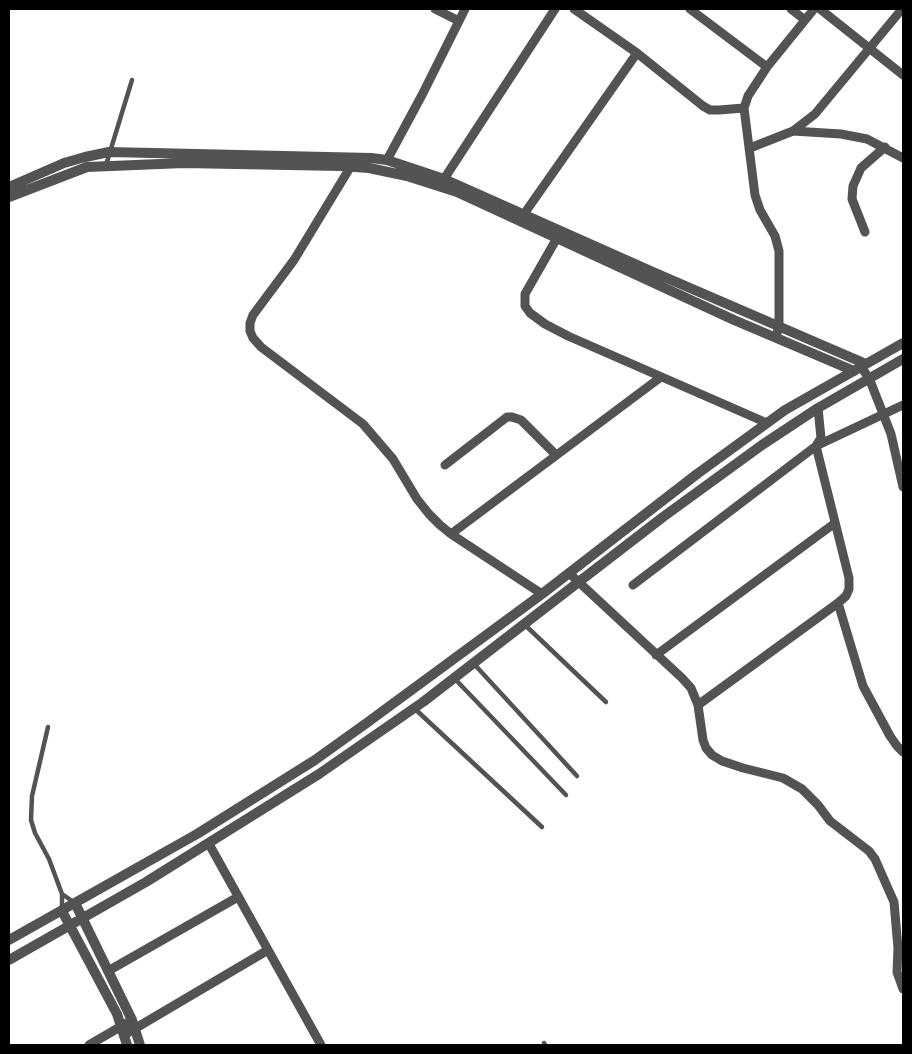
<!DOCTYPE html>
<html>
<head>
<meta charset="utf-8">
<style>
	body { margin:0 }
	#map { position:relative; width:912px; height:1054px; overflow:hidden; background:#fff; font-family:Quicksand,sans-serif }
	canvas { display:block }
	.frame { position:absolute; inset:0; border:10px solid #000; pointer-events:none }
</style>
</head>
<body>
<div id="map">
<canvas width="912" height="1054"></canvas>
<div class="frame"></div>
</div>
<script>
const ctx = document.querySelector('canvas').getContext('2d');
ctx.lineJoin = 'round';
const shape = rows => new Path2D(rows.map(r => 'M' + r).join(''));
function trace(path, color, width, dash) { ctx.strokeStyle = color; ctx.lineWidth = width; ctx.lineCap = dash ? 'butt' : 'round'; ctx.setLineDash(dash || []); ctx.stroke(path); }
trace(shape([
	[106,165,132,80],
	[525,625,606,702],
	[474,664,577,776],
	[455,679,566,795],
	[415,709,542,827],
	[48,727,32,796,31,820,35,833,49,859,62,894],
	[62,909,62,894,75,903],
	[544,1043,545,1045]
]), '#535353', 4.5);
trace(shape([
	[435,9,459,21],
	[574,9,637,53,703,106,710,110,719,110,744,108],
	[690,9,767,67],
	[791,9,805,20],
	[820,9,903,75],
	[793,131,841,134,867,139,903,158],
	[750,148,793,131,815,114,902,9],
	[387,160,422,95,465,9],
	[351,166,294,260,253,315,250,323,250,331,253,338,261,347,363,424,393,459,417,499,429,514,440,525,451,534,542,594],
	[444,179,555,9],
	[524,214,637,53],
	[865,232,852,199,853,186,861,168,885,147],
	[557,238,525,294,525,306,530,313,545,324,568,336,767,423],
	[776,337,779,326,779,251,775,236,760,210,755,195,744,108,748,96,767,67,814,9],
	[861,367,869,378,891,434,903,487],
	[445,465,507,417,512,417,521,420,556,455],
	[451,534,661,377],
	[569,573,682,678,691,688,698,705,703,740,706,748,712,755,722,761,743,768,783,778,802,789,818,805,830,821,869,851,875,859,894,902,898,948,897,972,903,989],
	[633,585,816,446,903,405],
	[838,603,863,686,890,736,897,746,903,752],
	[656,655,835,523],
	[698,705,838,603,846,596,849,589,849,578,816,446,821,438,818,408],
	[209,844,321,1045],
	[108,971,238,897],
	[124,1035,268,950],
	[89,1045,132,1020]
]), '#535353', 9);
trace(shape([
	[9,187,64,163,85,157,109,152,371,158,387,160,444,179,653,272,866,364],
	[9,197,87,167,184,163,340,166,369,168,407,176,457,192,734,320,854,371],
	[75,903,132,1020,140,1045],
	[62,911,117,1014,127,1045],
	[9,940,197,834,315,760,368,722,542,594,697,474,785,410,903,343],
	[9,960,146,882,319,774,423,702,663,517,762,445,818,408,903,359]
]), '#535353', 10);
</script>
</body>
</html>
